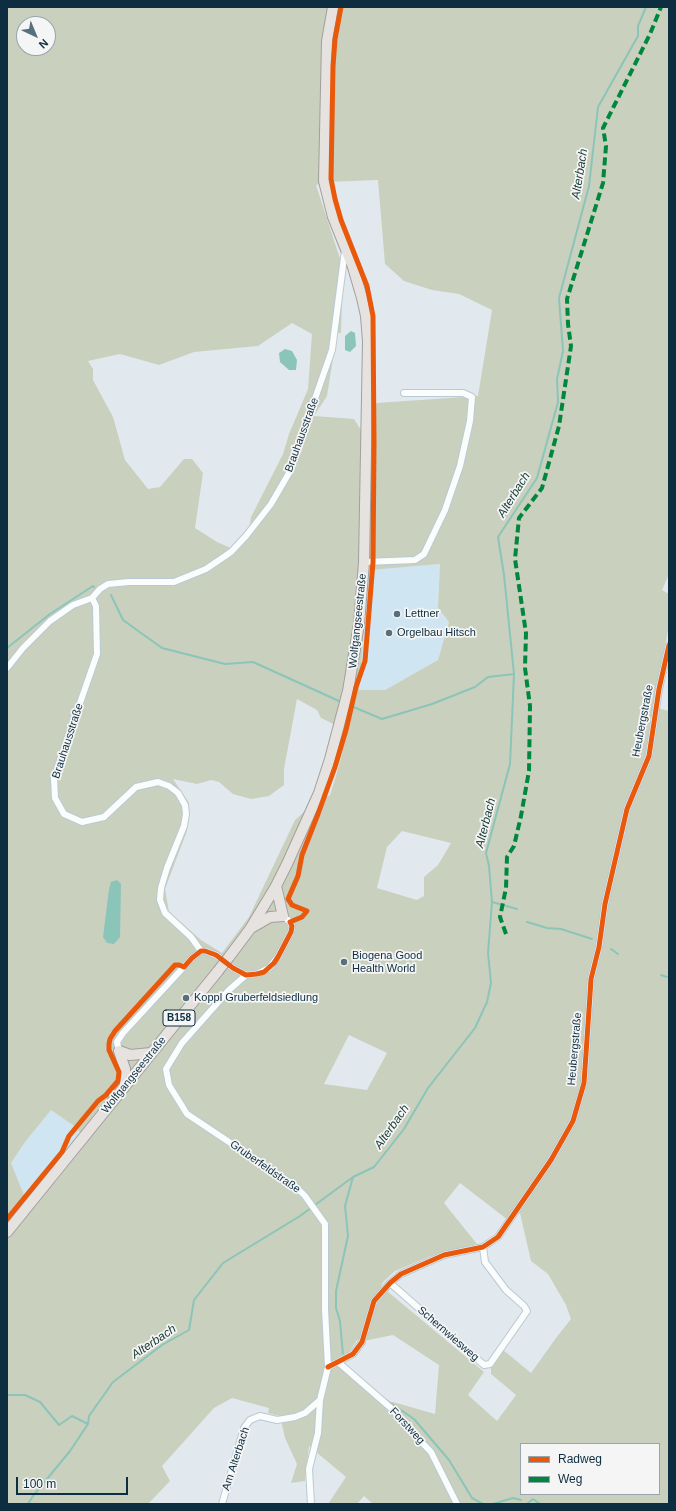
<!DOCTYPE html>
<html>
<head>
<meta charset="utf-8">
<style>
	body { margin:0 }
	#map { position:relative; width:676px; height:1511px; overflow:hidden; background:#e2e9ee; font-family:Helvetica,sans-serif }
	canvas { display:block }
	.frame { position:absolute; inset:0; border:8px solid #0d2e40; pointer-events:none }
	.legend { position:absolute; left:520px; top:1443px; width:140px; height:52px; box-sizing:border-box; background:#f5f5f5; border:1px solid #98a5ad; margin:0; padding:5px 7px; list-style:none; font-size:12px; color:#0d2e40 }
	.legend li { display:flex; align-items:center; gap:8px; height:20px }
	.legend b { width:20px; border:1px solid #98a5ad }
	.north { position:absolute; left:16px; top:16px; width:40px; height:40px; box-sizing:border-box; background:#f5f5f5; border:1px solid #98a5ad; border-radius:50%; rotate:136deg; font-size:11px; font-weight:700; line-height:16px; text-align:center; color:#0d2e40 }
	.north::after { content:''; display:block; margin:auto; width:14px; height:18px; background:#586f7d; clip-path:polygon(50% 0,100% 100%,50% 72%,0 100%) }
	.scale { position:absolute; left:16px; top:1477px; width:112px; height:18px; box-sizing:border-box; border:2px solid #0d2e40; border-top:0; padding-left:5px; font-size:12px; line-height:14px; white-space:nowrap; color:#0d2e40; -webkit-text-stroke:3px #f5f5f5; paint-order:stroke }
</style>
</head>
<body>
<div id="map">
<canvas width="676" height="1511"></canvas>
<div class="frame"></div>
<ul class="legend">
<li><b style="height:5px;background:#e8590c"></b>Radweg</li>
<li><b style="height:5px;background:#00873e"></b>Weg</li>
</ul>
<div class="north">N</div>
<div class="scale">100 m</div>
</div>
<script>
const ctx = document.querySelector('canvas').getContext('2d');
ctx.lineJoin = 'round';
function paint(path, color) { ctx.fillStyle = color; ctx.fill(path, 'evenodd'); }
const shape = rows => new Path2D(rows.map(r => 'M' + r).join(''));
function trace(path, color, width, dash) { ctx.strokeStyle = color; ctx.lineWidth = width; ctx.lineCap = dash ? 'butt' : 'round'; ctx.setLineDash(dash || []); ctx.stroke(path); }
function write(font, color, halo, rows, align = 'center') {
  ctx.font = font + ' Helvetica,sans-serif'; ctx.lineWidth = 3.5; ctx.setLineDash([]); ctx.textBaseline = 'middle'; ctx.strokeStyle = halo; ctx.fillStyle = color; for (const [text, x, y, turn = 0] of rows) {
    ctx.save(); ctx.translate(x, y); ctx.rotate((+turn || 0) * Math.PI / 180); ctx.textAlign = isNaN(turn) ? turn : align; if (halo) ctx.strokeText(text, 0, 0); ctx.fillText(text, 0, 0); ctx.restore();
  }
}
paint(shape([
	[440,564,438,608,449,622,438,660,385,690,359,690,369,569],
	[51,1110,77,1128,86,1143,56,1181,24,1195,11,1163,25,1142]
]), '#d0e5f2');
paint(shape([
	[7,7,669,7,669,574,662,590,669,594,669,625,653,707,669,711,669,1504,373,1504,364,1496,357,1504,328,1504,346,1477,309,1446,305,1481,291,1483,297,1464,285,1438,280,1416,268,1413,269,1408,232,1398,214,1408,162,1466,170,1481,148,1504,7,1504,7,669,12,658,7,661],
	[24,24,48,24,48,48,24,48],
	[378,180,385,264,404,281,432,290,459,294,492,310,478,396,377,403,361,430,354,419,314,416,327,396,337,333,341,333,343,268,316,185,327,182],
	[292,323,312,334,308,389,289,434,283,454,251,517,249,531,233,549,217,542,195,528,203,473,192,459,184,459,160,487,148,489,125,460,113,417,93,380,93,369,88,361,120,354,159,365,194,352,258,346],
	[440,564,438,608,449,622,438,660,385,690,359,690,369,570],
	[297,699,317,710,321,718,348,731,336,776,330,795,305,811,295,820,249,917,222,953,201,940,169,912,165,889,187,831,189,803,173,779,197,784,211,780,219,782,233,794,251,799,269,796,284,785,284,769],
	[402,831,451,843,438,865,424,877,424,896,417,900,377,888,387,847],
	[349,1035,387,1053,367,1090,324,1084],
	[51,1110,77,1128,86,1143,56,1181,24,1195,11,1163,25,1142],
	[460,1183,508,1220,520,1213,531,1261,548,1274,566,1305,571,1319,556,1338,531,1373,502,1349,491,1365,491,1374,516,1395,497,1421,468,1395,484,1372,381,1286,383,1282,395,1271,431,1256,477,1244,444,1203],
	[393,1335,439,1365,435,1414,393,1402,379,1402,339,1367,357,1340,368,1340],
	[521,1444,659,1444,659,1494,521,1494]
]), '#c9d0be');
paint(shape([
	[351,331,355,333,356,346,350,352,345,350,345,336],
	[285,349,292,351,297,360,296,370,289,370,280,362,279,353],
	[117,880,121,884,120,937,114,944,107,943,103,937,109,889,111,882]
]), '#8bc5b9');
trace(shape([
	[111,595,123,620,162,648,225,664,253,662,339,701],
	[7,648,50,614,93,586,94,587],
	[351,706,382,719,432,704,475,687,488,677,514,674],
	[492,902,517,909],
	[527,922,547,928,561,929,592,939],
	[611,949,618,954],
	[661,975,667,977],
	[343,1355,340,1321,336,1308,336,1291,348,1236,345,1206,353,1177],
	[7,1395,25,1395,40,1402,59,1425,72,1416,88,1424],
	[386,1400,414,1419,449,1460,472,1498,483,1504],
	[528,1503,533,1499,540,1504],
	[28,1504,33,1496,70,1451,88,1424,89,1416,113,1382,162,1345,189,1330,194,1300,223,1263,300,1216,353,1177,374,1167,404,1129,428,1088,475,1028,487,1002,491,983,488,953,492,902,489,866,486,853,510,764,514,674,504,575,498,537,537,478,558,402,557,379,563,351,559,298,589,186,598,107,638,36,638,26,646,7],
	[493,1504,513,1498,521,1500]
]), '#8bc5b9', 2);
const street = shape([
	[364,562,415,560,424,554,445,510,460,466,470,421,472,397,463,393,404,393],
	[92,598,100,589,108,584,129,582,174,582,206,569,231,552,246,536,271,504,289,473,332,350,345,250],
	[7,668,23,648,50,621,73,605,92,598,96,606,97,654,54,778,55,798,64,814,82,822,104,817,136,787,158,782,169,786,178,793,185,805,186,814,184,826,167,868,161,888,160,900,165,913,191,937,201,951],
	[246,975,229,990,182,1043,166,1069,169,1085,187,1114,295,1186,305,1196,325,1224,325,1309,328,1367,320,1400,318,1433,309,1469,311,1504],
	[119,1051,117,1042,123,1033,192,958,201,951,205,951,216,955,233,968,246,975,257,974,269,968,278,957,291,932,292,926,290,922,283,916],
	[390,1283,484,1365,490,1364,527,1311,524,1306,506,1290,485,1262,483,1247],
	[338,1362,392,1409,402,1422,431,1452,457,1504],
	[328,1367,353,1354,362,1342,374,1301,390,1283,401,1274,444,1255,483,1247,498,1237,551,1160,573,1121,584,1083,590,995,591,979,599,947,605,904,627,809,649,756,659,689,669,645],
	[222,1504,244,1428,250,1420,260,1416,277,1420,295,1417,305,1413,320,1400]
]);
const primary = shape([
	[251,928,270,917,283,916,276,886],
	[229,957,250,929,276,886,287,864,319,793,330,759,348,691,359,624,364,562,368,341,366,316,362,298,353,267,333,217,324,181,327,41,333,7],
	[119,1051,125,1069,125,1086],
	[119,1051,130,1055,151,1053],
	[7,1232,218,971]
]);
trace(street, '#b8cad5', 8);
trace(primary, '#a39f9c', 12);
trace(street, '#fbfcfc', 6);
trace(primary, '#e6e2e0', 10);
const primaryBridge = shape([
	[218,971,229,957]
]);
trace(primaryBridge, '#a39f9c', 12, []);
trace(primaryBridge, '#e6e2e0', 10);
trace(shape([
	[506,934,500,917,506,888,507,857,514,846,521,816,529,771,530,706,525,668,526,633,515,559,519,518,542,488,559,426,571,346,568,324,567,299,603,183,606,146,603,128,650,34,661,7]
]), '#00873e', 4, [8, 4]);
trace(shape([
	[7,1219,62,1152,69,1136,98,1101,106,1095,118,1081,119,1072,109,1050,109,1044,110,1039,115,1031,175,965,179,965,184,967,192,958,201,951,205,951,216,955,233,968,246,975,257,974,264,972,274,963,278,957,291,932,292,926,290,922,302,917,307,911,292,905,288,899,298,876,302,855,318,814,335,767,346,730,356,687,365,661,373,562,374,444,373,316,367,286,341,220,335,199,331,179,333,66,335,39,341,7],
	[328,1367,353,1354,362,1342,374,1301,390,1283,401,1274,444,1255,483,1247,498,1237,551,1160,573,1121,584,1083,590,995,591,979,599,947,605,904,627,809,649,756,659,689,669,645]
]), '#e8590c', 5);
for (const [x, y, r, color] of [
	[397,614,4,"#586f7d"],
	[389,633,4,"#586f7d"],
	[344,962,4,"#586f7d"],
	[186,998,4,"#586f7d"]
]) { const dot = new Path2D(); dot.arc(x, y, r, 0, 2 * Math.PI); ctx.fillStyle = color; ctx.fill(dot); trace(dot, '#f5f5f5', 1.5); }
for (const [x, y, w] of [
	[179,1018,32]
]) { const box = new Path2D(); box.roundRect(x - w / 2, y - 8, w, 16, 3); ctx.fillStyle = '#f5f5f5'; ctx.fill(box); trace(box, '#0d2e40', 1); }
write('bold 10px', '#0d2e40', null, [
	["B158",179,1018]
]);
write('11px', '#0d2e40', '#f5f5f5', [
	["Brauhausstraße",302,435,-70],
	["Wolfgangseestraße",358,621,-84],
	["Heubergstraße",643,721,-79],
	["Brauhausstraße",68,741,-72],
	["Heubergstraße",575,1049,-85],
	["Wolfgangseestraße",134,1075,-51],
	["Gruberfeldstraße",265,1167,35],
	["Schernwiesweg",448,1334,41],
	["Forstweg",407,1426,47],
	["Am Alterbach",236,1459,-72]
]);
write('11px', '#0d2e40', '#f5f5f5', [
	["Lettner",405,614],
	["Orgelbau Hitsch",397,633],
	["Biogena Good",352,956],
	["Health World",352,969],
	["Koppl Gruberfeldsiedlung",194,998]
], 'left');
write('italic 12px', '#163b33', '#f5f5f5', [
	["Alterbach",580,174,-81],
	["Alterbach",514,495,-58],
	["Alterbach",486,823,-76],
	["Alterbach",392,1127,-55],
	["Alterbach",154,1342,-34]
]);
</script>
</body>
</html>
